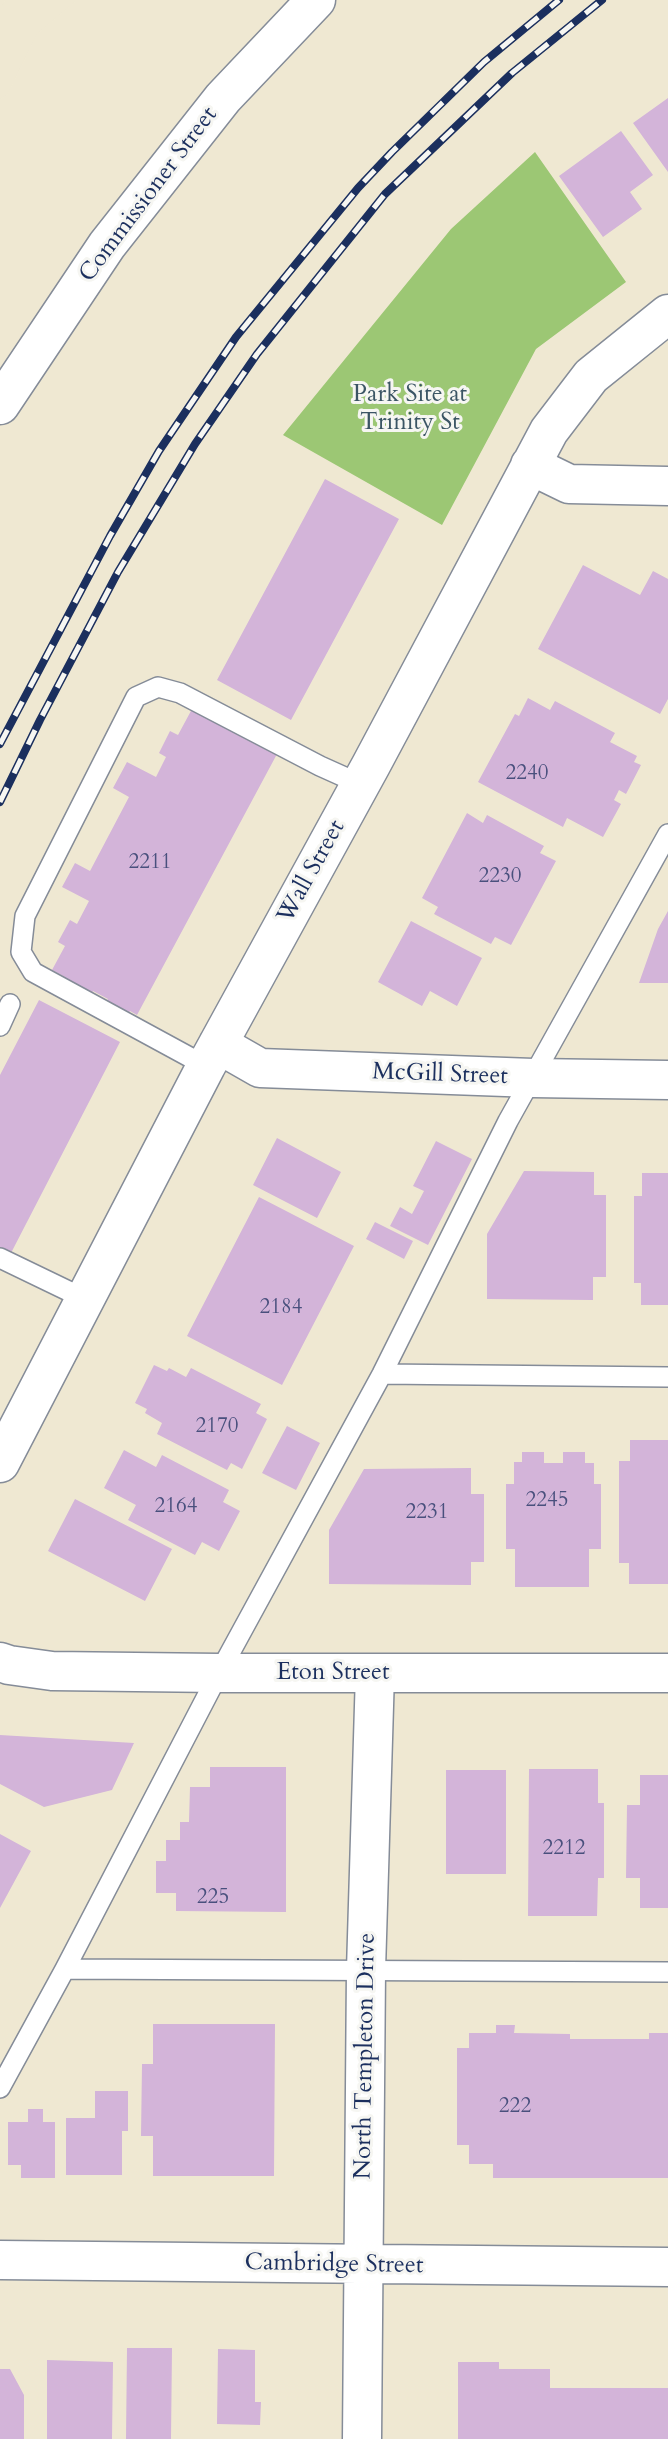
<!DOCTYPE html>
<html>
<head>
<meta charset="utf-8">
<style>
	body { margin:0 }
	canvas { display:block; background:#efe8d2 }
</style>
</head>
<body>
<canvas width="668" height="2439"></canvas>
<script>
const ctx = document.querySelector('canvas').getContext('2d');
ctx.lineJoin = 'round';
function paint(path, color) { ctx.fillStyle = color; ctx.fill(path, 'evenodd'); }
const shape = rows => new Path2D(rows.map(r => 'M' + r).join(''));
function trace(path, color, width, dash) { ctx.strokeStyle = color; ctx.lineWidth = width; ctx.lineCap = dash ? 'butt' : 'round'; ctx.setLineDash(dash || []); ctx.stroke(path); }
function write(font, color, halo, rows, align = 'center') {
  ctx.font = font + ' Cardo,serif'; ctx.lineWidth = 6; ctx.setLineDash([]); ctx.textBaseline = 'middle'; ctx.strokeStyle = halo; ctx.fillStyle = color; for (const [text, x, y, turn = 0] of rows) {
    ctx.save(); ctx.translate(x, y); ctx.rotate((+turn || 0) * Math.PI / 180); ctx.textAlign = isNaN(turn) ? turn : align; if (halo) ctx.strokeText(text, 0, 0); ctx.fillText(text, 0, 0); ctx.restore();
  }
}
paint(shape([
	[535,152,626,282,536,349,442,525,283,435,451,229]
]), '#9cc774');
paint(shape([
	[7,0,77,0,37,34,7,95,0,99,0,6]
]), '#efe8d2');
paint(shape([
	[668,98,668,172,633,123],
	[621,131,653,175,630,192,642,209,603,237,559,176],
	[325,479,399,519,291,720,217,680],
	[583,565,640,595,653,571,668,579,668,699,660,714,538,649],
	[528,698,550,710,555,701,615,733,610,742,637,756,634,762,641,765,626,794,619,790,614,800,621,804,603,837,567,818,563,827,478,782,515,714,519,716],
	[192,709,277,754,137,1015,130,1011,126,1018,104,1006,108,999,93,991,89,999,61,984,65,977,52,970,65,946,58,942,70,920,77,924,89,901,62,887,75,863,90,871,129,797,113,788,127,762,156,777,166,757,159,753,170,731,178,735],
	[467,813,483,823,487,815,544,846,540,853,556,861,511,945,495,937,491,944,434,914,438,907,422,898],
	[668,911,668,983,639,983,658,929],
	[411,921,482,958,457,1006,430,991,422,1006,378,982],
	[39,1000,120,1042,11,1253,0,1247,0,1075],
	[277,1138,341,1172,317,1218,253,1185],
	[436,1141,472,1159,428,1245,390,1226,400,1207,412,1214,424,1191,413,1186],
	[524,1171,594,1172,594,1195,606,1195,606,1277,593,1277,593,1300,487,1299,487,1234],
	[642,1173,668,1173,668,1305,641,1305,641,1283,634,1283,634,1196,642,1196],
	[259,1197,354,1246,282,1385,187,1336],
	[375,1222,413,1241,404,1259,366,1239],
	[154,1365,167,1371,169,1368,186,1377,191,1368,261,1404,256,1413,267,1419,242,1469,231,1463,227,1470,157,1434,162,1423,145,1413,147,1409,135,1403],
	[287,1426,320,1443,296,1490,262,1473],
	[630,1440,668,1440,668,1584,629,1584,629,1563,619,1563,619,1461,630,1461],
	[124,1450,156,1467,162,1455,229,1490,223,1502,240,1511,219,1551,202,1542,195,1555,128,1520,136,1505,104,1488],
	[522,1452,544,1452,544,1463,563,1463,563,1452,585,1452,585,1463,594,1463,594,1484,601,1484,601,1549,589,1549,589,1587,515,1587,515,1549,506,1549,506,1484,514,1484,514,1462,522,1462],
	[471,1468,471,1494,484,1494,484,1562,471,1562,471,1585,329,1584,329,1530,364,1469],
	[75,1499,172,1549,145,1601,48,1551],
	[0,1735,134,1743,112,1790,44,1807,0,1784],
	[210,1767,286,1767,286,1912,176,1911,176,1893,156,1893,156,1861,166,1861,166,1840,180,1840,180,1822,189,1822,190,1787,210,1787],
	[529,1769,598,1769,598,1803,604,1803,604,1878,598,1878,597,1916,528,1916],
	[446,1770,506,1770,506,1874,446,1874],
	[640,1775,668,1775,668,1908,640,1908,640,1878,626,1878,627,1805,640,1805],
	[0,1834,31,1851,0,1908],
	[153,2024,275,2024,274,2176,153,2176,153,2136,141,2136,142,2064,153,2064],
	[496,2025,515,2025,514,2033,570,2034,570,2039,649,2039,649,2033,668,2033,668,2178,493,2178,493,2164,469,2164,469,2145,457,2145,457,2048,469,2048,469,2033,496,2033],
	[95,2091,128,2091,128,2131,122,2131,122,2175,66,2175,66,2118,95,2118],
	[28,2109,43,2109,43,2122,55,2122,55,2178,21,2178,21,2165,8,2165,8,2122,28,2122],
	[127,2348,172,2348,171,2439,126,2439],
	[218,2349,255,2350,255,2402,261,2402,260,2425,217,2424],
	[47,2360,113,2362,112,2439,47,2439],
	[458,2362,499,2362,499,2369,550,2369,550,2388,668,2388,668,2439,458,2439],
	[0,2369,10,2369,24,2395,24,2439,0,2439]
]), '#d3b4d9');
const service = shape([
	[0,1026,10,1004],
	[206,1066,33,972,21,952,25,916,136,697,158,687,180,693,320,766,360,784],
	[0,1258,85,1299],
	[382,1374,668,1377],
	[65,1969,668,1972],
	[0,2088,65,1969,219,1673,382,1374,508,1121,668,834]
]);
const minor = shape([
	[0,405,107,245,223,98,316,0],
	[530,465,569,484,668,486],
	[218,1044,260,1068,533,1078,668,1080],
	[0,1463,206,1066,371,765,549,431,591,376,668,314],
	[0,1662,9,1665,52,1671,219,1673,668,1673],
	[0,2260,668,2267],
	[362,2439,366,1970,375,1673]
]);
trace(service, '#858c98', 22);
trace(minor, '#858c98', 41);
trace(service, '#fff', 19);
trace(minor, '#fff', 38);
const rail = shape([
	[0,744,110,536,159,451,236,337,358,188,392,152,484,62,559,0],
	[0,802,40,720,118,572,195,444,257,354,385,194,512,73,602,0]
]);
trace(rail, '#1b2f5e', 8);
trace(rail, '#f6f6f2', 5, [16]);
write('21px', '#49507d', null, [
	["2240",527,774],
	["2211",150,863],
	["2230",500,877],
	["2184",281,1308],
	["2170",217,1427],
	["2245",547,1501],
	["2164",176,1507],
	["2231",427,1513],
	["2212",564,1849],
	["225",213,1898],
	["222",515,2107]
]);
write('24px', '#1b2f5e', '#f6f6f2', [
	["Commissioner Street",149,195,-53],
	["Wall Street",312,872,-61],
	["McGill Street",440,1075,2],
	["Eton Street",333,1673],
	["North Templeton Drive",366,2056,-89],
	["Cambridge Street",334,2265,1]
]);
write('24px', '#3b5564', '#f6f6f2', [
	["Park Site at",410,395],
	["Trinity St",410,423]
]);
</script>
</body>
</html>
